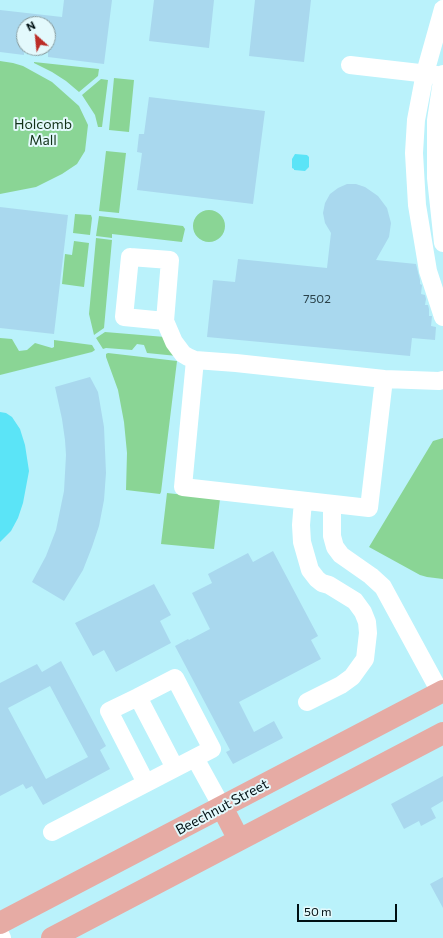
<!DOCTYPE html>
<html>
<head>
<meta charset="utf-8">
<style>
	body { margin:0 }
	#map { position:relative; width:443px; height:938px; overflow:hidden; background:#baf2fb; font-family:Commissioner,sans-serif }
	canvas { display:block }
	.north { position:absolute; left:16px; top:16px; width:40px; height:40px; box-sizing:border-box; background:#e3f9fc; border:1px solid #889c9f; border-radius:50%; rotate:333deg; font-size:11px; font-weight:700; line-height:16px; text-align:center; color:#001013 }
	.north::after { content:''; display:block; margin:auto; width:14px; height:18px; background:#bb2d27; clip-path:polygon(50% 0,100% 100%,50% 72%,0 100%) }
	.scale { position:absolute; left:297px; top:904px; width:100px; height:18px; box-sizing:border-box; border:2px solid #001013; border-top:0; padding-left:5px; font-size:12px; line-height:14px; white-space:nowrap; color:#001013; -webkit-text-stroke:3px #e3f9fc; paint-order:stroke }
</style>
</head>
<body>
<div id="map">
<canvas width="443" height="938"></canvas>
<div class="north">N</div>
<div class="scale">50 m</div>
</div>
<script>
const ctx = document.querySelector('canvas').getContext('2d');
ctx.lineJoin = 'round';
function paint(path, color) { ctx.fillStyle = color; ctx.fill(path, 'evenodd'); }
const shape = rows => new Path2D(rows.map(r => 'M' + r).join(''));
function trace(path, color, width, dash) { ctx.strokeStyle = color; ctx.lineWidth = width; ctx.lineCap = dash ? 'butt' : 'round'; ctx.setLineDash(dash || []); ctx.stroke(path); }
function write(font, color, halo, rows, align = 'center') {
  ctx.font = font + ' Commissioner,sans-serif'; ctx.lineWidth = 4; ctx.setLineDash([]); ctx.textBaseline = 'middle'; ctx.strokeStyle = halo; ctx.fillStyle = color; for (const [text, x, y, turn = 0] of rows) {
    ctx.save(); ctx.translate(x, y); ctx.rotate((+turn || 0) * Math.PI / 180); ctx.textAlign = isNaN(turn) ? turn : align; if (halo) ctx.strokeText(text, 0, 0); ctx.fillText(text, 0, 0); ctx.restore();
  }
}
paint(shape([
	[0,61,13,63,23,66,52,82,79,106,88,125,85,151,77,164,62,174,36,187,0,194],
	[34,62,99,69,98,76,79,92,66,81,52,72,34,63],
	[114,78,134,80,129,132,109,130],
	[101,79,108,80,102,127,98,127,95,115,82,95],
	[106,151,126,153,119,213,99,211],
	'193 226a16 16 0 1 1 32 0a16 16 0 1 1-32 0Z',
	[75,214,91,215,92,218,90,235,73,233],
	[99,216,183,226,185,229,182,242,112,234,112,238,96,236],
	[96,238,112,240,104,328,94,335,89,314],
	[74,241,89,243,84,287,62,284,65,254,72,255],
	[105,332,165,337,177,356,147,353,144,345,137,344,132,350,106,348,103,349,96,338],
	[0,338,12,339,19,351,27,350,35,343,52,348,54,347,54,340,92,345,95,350,92,352,0,375],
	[108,353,177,361,161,492,160,494,126,490,127,453,124,422,118,390,106,357,106,354],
	[443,438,443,579,427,577,420,575,369,547,433,441],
	[167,493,220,499,214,549,161,544]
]), '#8ad595');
paint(shape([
	[295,154,307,155,309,157,309,167,305,171,294,170,294,169,292,168,292,159],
	[0,412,6,413,12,417,20,429,25,445,29,471,23,503,18,518,11,531,0,542]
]), '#5be4f7');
paint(shape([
	[64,0,112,0,104,64,48,57,48,24,24,24,24,55,0,52,0,10,62,17],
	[154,0,214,0,209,48,149,41],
	[255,0,311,0,304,62,249,56],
	[149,97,265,111,253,204,137,190,142,153,137,152,139,134,144,134],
	[347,184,356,184,365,187,378,196,387,208,391,223,389,237,376,260,416,264,420,280,420,284,422,285,421,294,425,295,426,299,425,305,428,305,429,309,429,316,432,316,431,326,436,327,435,340,412,338,410,356,207,337,213,280,235,282,238,259,327,268,331,233,325,223,323,213,325,203,330,194,338,188],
	[0,207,68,215,54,334,0,328],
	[90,377,98,392,104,427,106,473,104,500,99,526,92,547,83,570,64,601,32,582,46,556,56,530,64,491,66,455,65,440,62,419,55,387],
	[273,551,318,636,311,640,321,659,239,702,254,732,274,721,283,738,233,764,226,752,230,750,175,646,188,639,189,640,210,629,192,593,212,583,208,574,248,553,253,562],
	[154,584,171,615,160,621,171,643,116,672,104,650,93,656,75,623],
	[61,661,106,746,100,750,110,769,43,805,32,786,26,789,23,784,0,796,0,683,37,664,42,672],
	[50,686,88,757,46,779,8,708],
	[443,776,443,801,431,808,436,818,421,826,419,821,404,829,391,804],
	[443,877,443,908,430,884]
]), '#a9d8ee');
trace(shape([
	[443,9,425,73,416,120,414,153,417,205,428,271,443,317],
	[350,65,437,75],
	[443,74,436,120,436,178,443,243],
	[130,257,170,260,165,321,124,317,130,257],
	[165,321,174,342,183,354,188,357,195,360],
	[195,360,236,363,384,379,369,508,183,487,195,360],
	[384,379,439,381,443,380],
	[303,501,301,525,302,542,310,570,317,579,322,583,329,585,355,601,363,612,367,622,368,633,365,659,352,677,341,685,307,702],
	[332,504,332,536,335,547,341,555,371,576,383,587,440,692],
	[138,697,109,711,146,783],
	[195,758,222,807],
	[52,832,212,749,175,678,138,697,175,768],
	[0,934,2,938]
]), '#fff', 18);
trace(shape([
	[222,807,239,840],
	[0,923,443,691],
	[52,938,443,733]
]), '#e6aba4', 22);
write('12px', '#2a424a', null, [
	["7502",317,299]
]);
write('14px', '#113117', '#e3f9fc', [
	["Holcomb",43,124],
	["Mall",43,140]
]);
write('14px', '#001013', '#e3f9fc', [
	["Beechnut Street",222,807,-28]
]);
</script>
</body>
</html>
